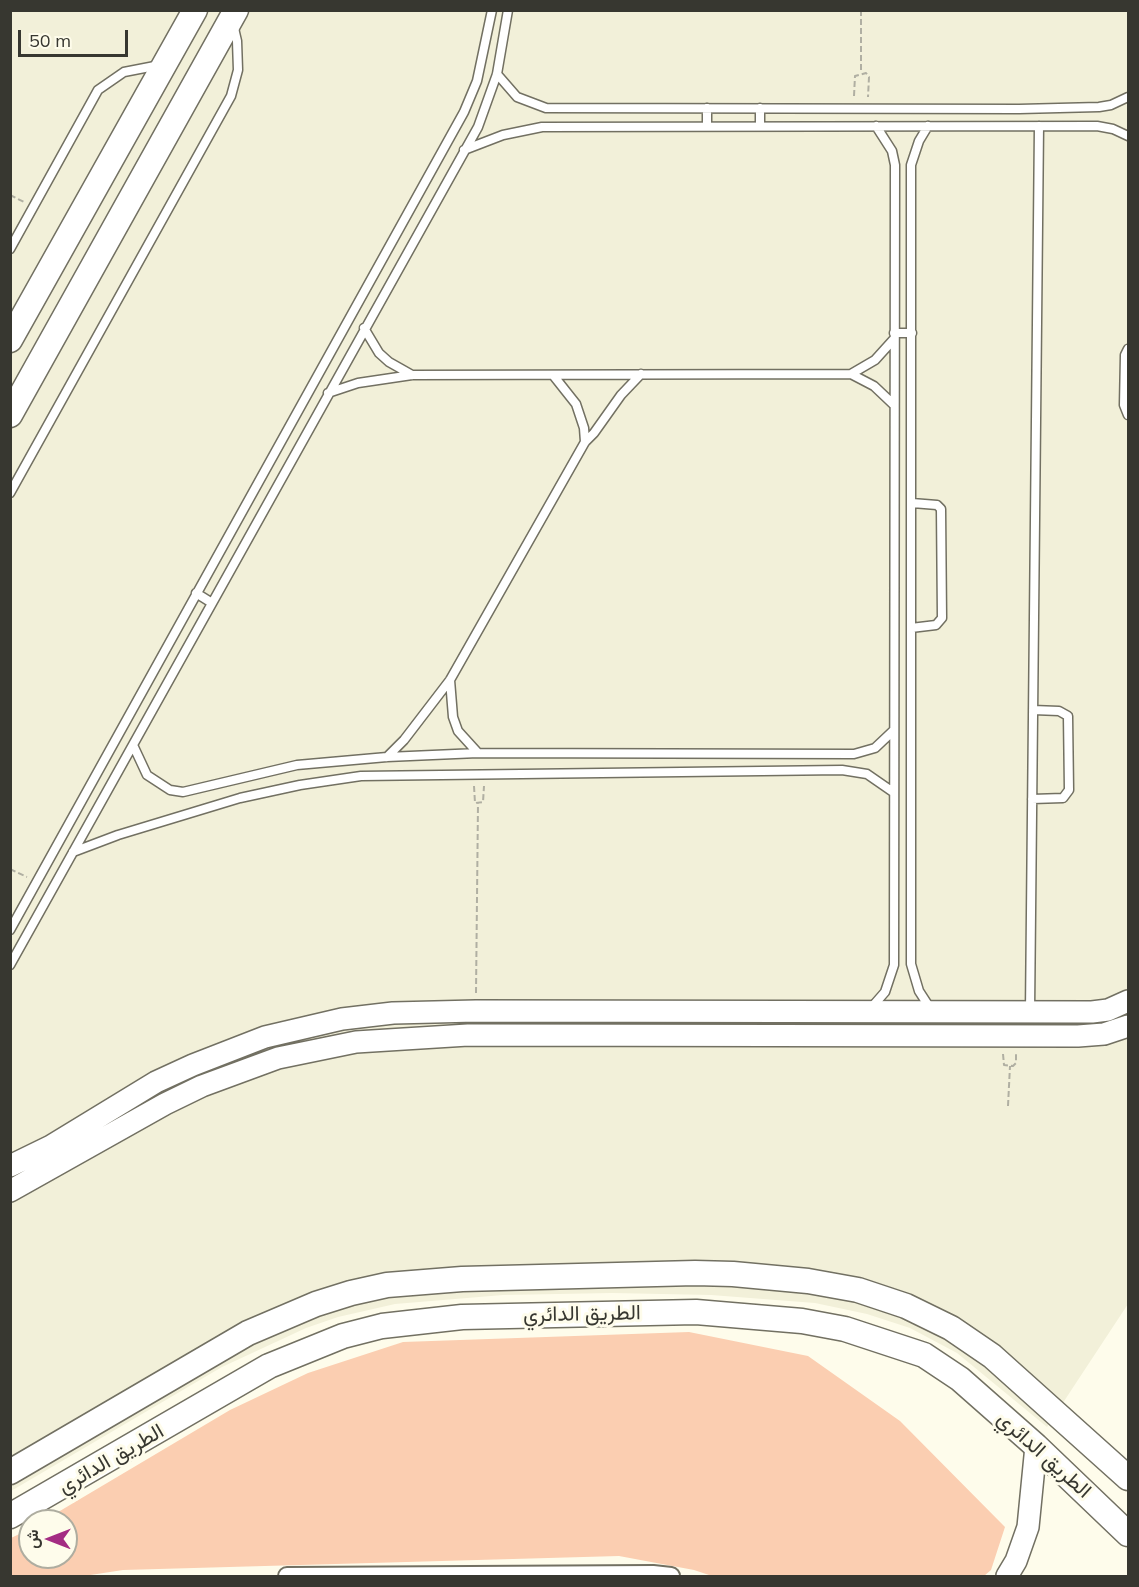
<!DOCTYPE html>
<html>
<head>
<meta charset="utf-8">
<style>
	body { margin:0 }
	#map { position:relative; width:1139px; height:1587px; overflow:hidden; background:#fefceb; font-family:Mulish,Vazirmatn,sans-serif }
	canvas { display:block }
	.frame { position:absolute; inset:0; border:12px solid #373730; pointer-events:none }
	.north { position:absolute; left:18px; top:1509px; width:60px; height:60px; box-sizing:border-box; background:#fefceb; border:2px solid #aeada0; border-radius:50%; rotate:270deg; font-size:16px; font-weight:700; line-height:24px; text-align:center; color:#373730 }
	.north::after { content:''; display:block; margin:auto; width:21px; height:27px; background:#a42c83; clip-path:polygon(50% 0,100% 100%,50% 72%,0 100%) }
	.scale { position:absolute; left:18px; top:30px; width:110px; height:27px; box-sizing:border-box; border:3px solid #373730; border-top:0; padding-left:8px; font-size:18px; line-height:21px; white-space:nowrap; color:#373730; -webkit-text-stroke:4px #fefceb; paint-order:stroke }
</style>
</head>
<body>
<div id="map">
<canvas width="1139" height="1587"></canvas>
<div class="frame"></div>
<div class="north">ش</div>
<div class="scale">50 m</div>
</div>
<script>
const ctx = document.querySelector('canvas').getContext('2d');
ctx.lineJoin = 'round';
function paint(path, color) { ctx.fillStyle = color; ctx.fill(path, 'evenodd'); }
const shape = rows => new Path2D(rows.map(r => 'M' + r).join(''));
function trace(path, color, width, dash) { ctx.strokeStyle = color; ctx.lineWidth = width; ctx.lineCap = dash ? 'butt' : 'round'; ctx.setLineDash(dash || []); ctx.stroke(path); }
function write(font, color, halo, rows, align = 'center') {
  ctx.font = font + ' Mulish,Vazirmatn,sans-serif'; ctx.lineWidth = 6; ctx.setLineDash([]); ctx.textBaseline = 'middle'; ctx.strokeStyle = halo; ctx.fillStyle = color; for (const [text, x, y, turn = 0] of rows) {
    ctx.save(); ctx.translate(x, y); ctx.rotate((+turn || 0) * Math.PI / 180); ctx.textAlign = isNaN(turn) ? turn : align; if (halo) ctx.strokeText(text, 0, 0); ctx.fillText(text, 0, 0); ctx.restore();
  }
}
paint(shape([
	[10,11,1128,11,1128,1304,1047,1427,957,1353,910,1328,867,1314,815,1303,711,1295,612,1293,503,1295,395,1304,338,1317,306,1328,222,1367,11,1491]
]), '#f2f0d9');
paint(shape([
	[689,1332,808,1356,900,1421,1005,1527,991,1570,984,1576,712,1576,694,1570,619,1556,123,1570,84,1576,11,1576,11,1538,30,1529,30,1557,66,1557,66,1521,43,1521,230,1410,308,1373,403,1342]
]), '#fbceb1');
const service = shape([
	[497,74,517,97,546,108,1019,109,1099,107,1111,105,1128,97],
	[707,126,707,108],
	[760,126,760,108],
	[928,126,919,141,911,165,911,964,919,991,930,1008],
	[464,150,503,135,542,127,1097,126,1113,129,1128,136],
	[10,249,98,90,124,72,160,65],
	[364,328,379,353,389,362,412,375],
	[894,333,912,333],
	[1128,349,1125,355,1124,405,1128,415],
	[851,374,875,360,894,339],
	[553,375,576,404,584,428,585,442],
	[328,393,358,383,412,375,851,374,874,386,893,404],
	[10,493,231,96,238,70,237,41,233,24],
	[196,593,212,603],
	[911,628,936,625,942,618,941,509,937,505,912,503],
	[450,680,453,717,458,731,478,753],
	[133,745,147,775,170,790,183,792,297,765,387,757,478,753,854,754,875,748,893,731],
	[387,757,404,740,450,680,585,442,594,433,621,395,641,374],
	[1032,799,1063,798,1069,790,1068,716,1059,711,1033,710],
	[73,852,118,835,240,798,300,785,361,776,842,770,867,774,893,792],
	[10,930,464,112,477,81,492,10],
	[10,965,478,127,497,74,508,10],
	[871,1008,885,992,894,965,895,165,892,151,876,126],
	[1030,1011,1039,126]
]);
const minor = shape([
	[287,1576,653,1574,671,1576]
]);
const tertiary = shape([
	[10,1166,51,1146,156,1082,193,1065,265,1037,342,1019,393,1013,476,1011,1092,1012,1108,1010,1128,1001],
	[10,1191,165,1104,202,1086,278,1058,356,1042,468,1035,1078,1036,1104,1034,1128,1026],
	[1007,1576,1016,1561,1028,1527,1036,1446]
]);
const secondary = shape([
	[10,340,195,10],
	[10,415,236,10],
	[10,1472,248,1333,316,1304,351,1293,387,1285,462,1279,695,1273,733,1274,808,1281,858,1290,906,1306,951,1328,992,1356,1128,1478],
	[10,1516,269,1366,343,1336,382,1326,462,1317,696,1312,802,1321,845,1329,924,1355,960,1379,1036,1446,1128,1534]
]);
trace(service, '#727062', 11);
trace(minor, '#727062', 20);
trace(tertiary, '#727062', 24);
trace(secondary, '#727062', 27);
trace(shape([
	[861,10,861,73],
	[854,96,855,76,866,73,869,77,868,97],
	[10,195,24,202],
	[474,786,475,803,483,802,484,786],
	[10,869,27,877],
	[476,993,478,803],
	[1003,1054,1004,1065,1013,1066,1016,1063,1016,1052],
	[1008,1106,1010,1066]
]), '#b0afa2', 2, [6, 3]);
trace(service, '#fff', 8);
trace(minor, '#fff', 16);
trace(tertiary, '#fff', 21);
trace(secondary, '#fff', 24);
write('21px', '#373730', '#fefceb', [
	["الطريق الدائري",582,1314,-1],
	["الطريق الدائري",1044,1455,42],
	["الطريق الدائري",111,1459,-30]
]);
</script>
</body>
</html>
